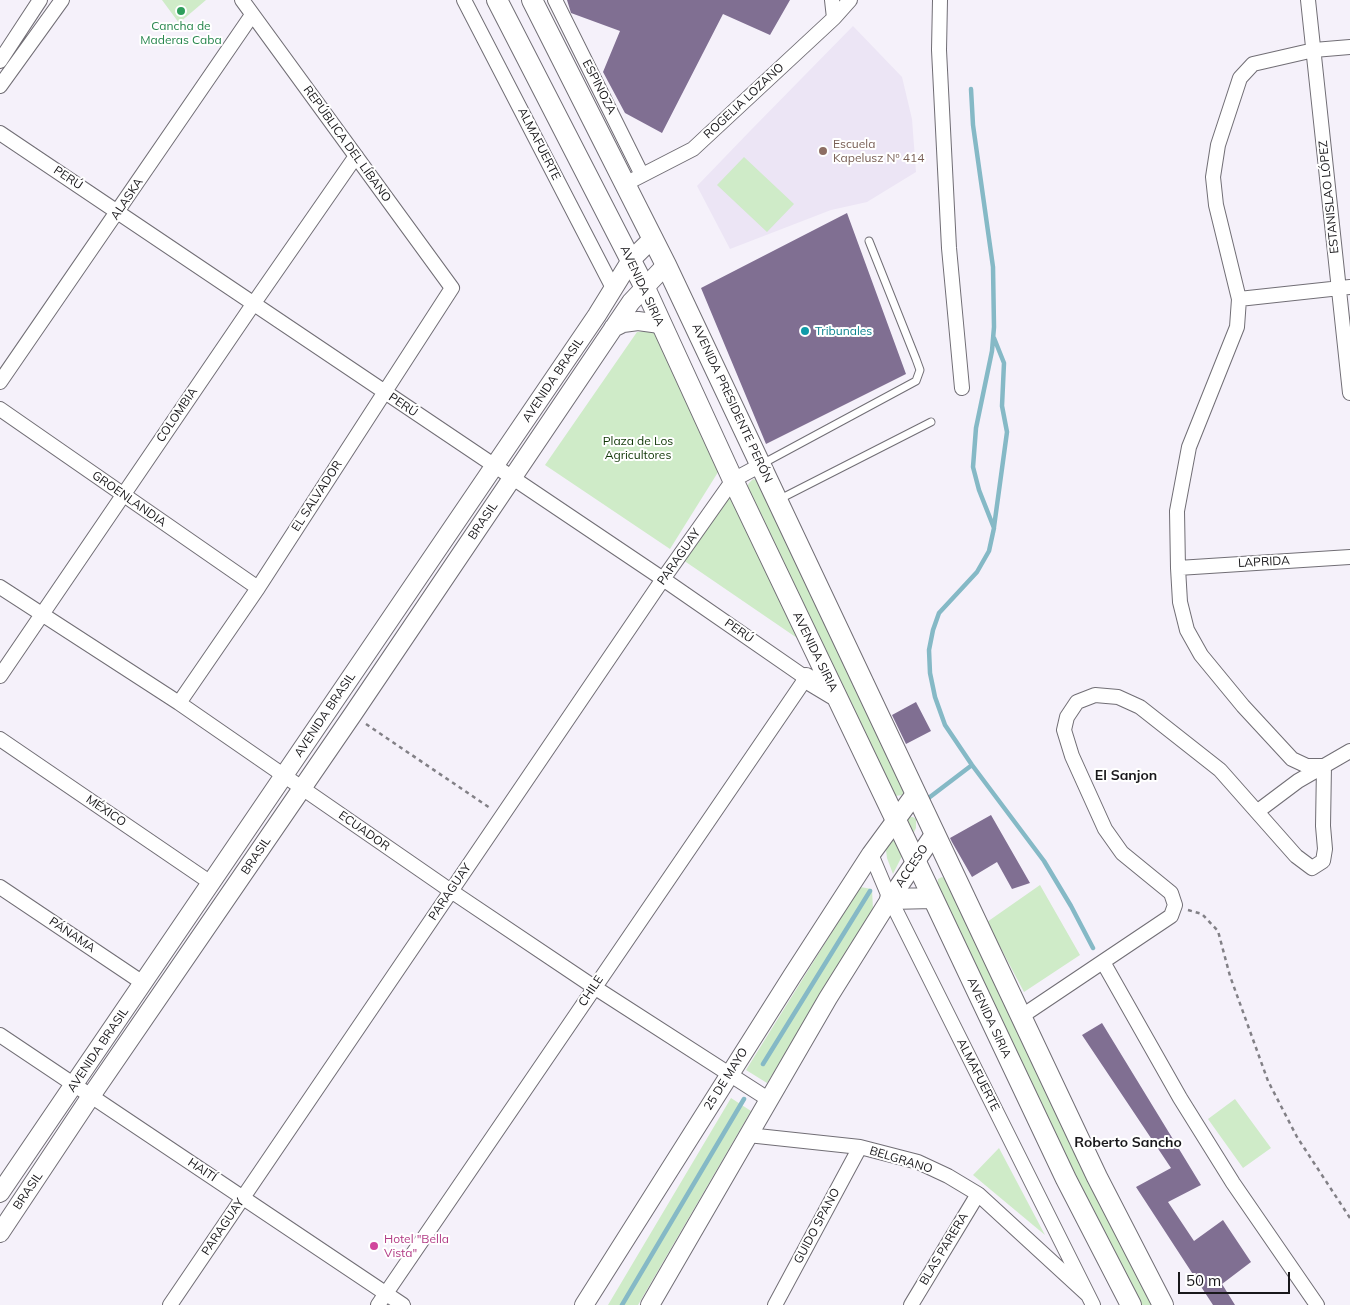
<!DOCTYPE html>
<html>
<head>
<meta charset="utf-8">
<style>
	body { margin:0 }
	#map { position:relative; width:1350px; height:1305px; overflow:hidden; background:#f5f1fa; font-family:Mulish,sans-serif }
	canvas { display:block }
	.scale { position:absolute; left:1178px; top:1272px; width:112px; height:22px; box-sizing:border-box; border:2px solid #18171a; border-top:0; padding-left:6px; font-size:15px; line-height:18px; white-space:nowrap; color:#18171a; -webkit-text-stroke:4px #fff; paint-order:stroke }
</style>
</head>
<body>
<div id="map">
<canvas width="1350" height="1305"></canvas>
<div class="scale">50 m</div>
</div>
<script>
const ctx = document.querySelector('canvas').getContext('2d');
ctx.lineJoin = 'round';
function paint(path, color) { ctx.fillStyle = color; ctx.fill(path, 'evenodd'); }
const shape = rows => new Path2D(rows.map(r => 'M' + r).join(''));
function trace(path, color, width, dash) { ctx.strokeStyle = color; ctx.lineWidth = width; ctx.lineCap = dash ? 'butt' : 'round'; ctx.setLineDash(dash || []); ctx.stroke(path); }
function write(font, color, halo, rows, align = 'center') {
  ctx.font = font + ' Mulish,sans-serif'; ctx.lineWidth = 4; ctx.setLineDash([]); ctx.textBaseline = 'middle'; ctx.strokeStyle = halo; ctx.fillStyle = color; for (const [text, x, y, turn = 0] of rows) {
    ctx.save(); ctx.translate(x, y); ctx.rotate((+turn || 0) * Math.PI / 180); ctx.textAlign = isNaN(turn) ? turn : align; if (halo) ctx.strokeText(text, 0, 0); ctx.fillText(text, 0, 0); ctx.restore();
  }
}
paint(shape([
	[853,26,902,77,912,119,916,172,867,202,831,210,730,249,697,186,750,131]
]), '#ece5f5');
paint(shape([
	[162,0,206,0,179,23],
	[744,157,794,204,767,232,717,185],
	[655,330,720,469,670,549,545,465,637,332],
	[753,479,759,481,905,789,902,795,895,796,747,487,749,483],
	[730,493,800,640,683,560],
	[906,817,913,817,916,819,916,828,912,836],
	[894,835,903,854,893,874,887,858,886,850,888,842],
	[942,877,946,879,1155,1305,1139,1305,1072,1175,937,886,938,879],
	[1040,885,1080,955,1024,992,987,922],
	[860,887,872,889,873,910,767,1083,746,1070],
	[731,1098,751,1111,638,1305,608,1305],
	[1235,1099,1271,1148,1243,1168,1208,1119],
	[999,1148,1045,1235,973,1175]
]), '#cfebc8');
trace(shape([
	[971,89,973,125,993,267,994,327,992,351,976,428,973,467,979,490,994,528,989,551,977,572,939,613,933,630,929,650,930,673,935,697,945,725,972,765,1044,861,1071,906,1093,948],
	[994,527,1007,432,1002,406,1004,363,994,338],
	[926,800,972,765],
	[763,1064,870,891],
	[622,1305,744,1099]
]), '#85b9c6', 4.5);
paint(shape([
	[567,0,790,0,770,35,723,14,662,133,625,113,603,72,620,31,571,13],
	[847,213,906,374,766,444,701,288],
	[916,702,931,731,906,744,892,715],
	[991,815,1030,883,1012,889,997,862,972,877,952,842,950,838],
	[1102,1023,1201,1185,1168,1202,1194,1241,1223,1220,1251,1262,1222,1284,1235,1305,1213,1305,1136,1187,1171,1168,1082,1035]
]), '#806f92');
const service = shape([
	[762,464,916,381,920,370,916,359,869,241],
	[778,500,931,422]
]);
const minor = shape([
	[464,0,613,288],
	[555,0,642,175],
	[832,0,834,18],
	[940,0,939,50,949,248,962,388],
	[1308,0,1350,393],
	[0,61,40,0],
	[0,86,62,0],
	[0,133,663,579,806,678,378,1305],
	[625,184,693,149,834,18,850,0],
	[1239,299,1350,287],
	[0,382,252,15],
	[0,409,258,588],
	[1178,568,1350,557],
	[0,587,179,703,451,891,594,987,768,1099],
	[0,676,254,303,356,156],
	[179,703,258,588,452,288,242,0],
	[0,739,211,883],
	[1258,811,1298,781,1350,751],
	[871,854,890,899,1088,1295],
	[0,887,143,983],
	[1103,962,1180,1098,1233,1183,1317,1305],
	[1022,1016,1171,916,1175,905,1171,893,1122,853,1105,829,1072,756,1064,730,1067,717,1077,702,1095,695,1118,697,1140,707,1220,770,1296,856,1312,868,1323,861,1325,849,1323,826,1324,766,1307,766,1292,759,1243,706,1201,655,1187,630,1180,602,1178,568,1177,511,1189,447,1237,327,1239,299,1216,205,1213,177,1218,145,1240,78,1253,64,1314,50,1350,47],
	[0,1035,403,1305],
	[748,1135,860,1147,918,1162,948,1176,978,1194,1088,1295,1093,1305],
	[170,1305,663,579,733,480,761,465],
	[775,1305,860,1147],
	[911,1305,978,1194]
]);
const tertiary = shape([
	[613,328,623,323,638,321,660,324],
	[0,1193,597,315,631,260,653,238],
	[0,1233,91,1096,353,714,631,302,666,265],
	[584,1305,792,976,871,854,915,794],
	[650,1305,828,998,890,899,935,833]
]);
const secondary = shape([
	[497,0,645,288,733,480,915,860,1066,1179,1131,1305],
	[532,0,666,265,1097,1177,1163,1305],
	[806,678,836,696],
	[890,899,933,898]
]);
trace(service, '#716e75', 9);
trace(minor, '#716e75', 16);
trace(tertiary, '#716e75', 20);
trace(secondary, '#716e75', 22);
trace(shape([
	[366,724,490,808],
	[1188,910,1202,914,1218,931,1230,976,1268,1081,1297,1137,1350,1218]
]), '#828086', 2.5, [4, 4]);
trace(service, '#fff', 7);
trace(minor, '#fff', 14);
trace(tertiary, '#fff', 18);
trace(secondary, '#fff', 20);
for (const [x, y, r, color] of [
	[181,11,5,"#2e9e5b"],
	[823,151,5,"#8d6e63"],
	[805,331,5,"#0f9aa8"],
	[374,1246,5,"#d1479c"]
]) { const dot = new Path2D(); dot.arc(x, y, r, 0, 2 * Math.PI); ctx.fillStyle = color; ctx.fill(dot); trace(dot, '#fff', 2); }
write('12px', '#27864d', '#fff', [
	["Cancha de",181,26],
	["Maderas Caba",181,40]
]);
write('12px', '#18171a', '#fff', [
	["ESPINOZA",599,87,63],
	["ROGELIA LOZANO",744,101,-43],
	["REPÚBLICA DEL LÍBANO",347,144,54],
	["ALMAFUERTE",539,144,63],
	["PERÚ",68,178,33],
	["ESTANISLAO LÓPEZ",1329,197,-96],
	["ALASKA",127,199,-56],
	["AVENIDA SIRIA",642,286,65],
	["AVENIDA BRASIL",553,380,-56],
	["AVENIDA PRESIDENTE PERÓN",732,403,65],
	["PERÚ",403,405,34],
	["COLOMBIA",177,415,-56],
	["EL SALVADOR",317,496,-57],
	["GROENLANDIA",129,499,35],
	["BRASIL",483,521,-56],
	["PARAGUAY",679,557,-55],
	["LAPRIDA",1264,562,-3],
	["PERÚ",739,631,35],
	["AVENIDA SIRIA",815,652,64],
	["AVENIDA BRASIL",325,715,-56],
	["MÉXICO",106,811,34],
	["ECUADOR",364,831,35],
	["BRASIL",256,856,-56],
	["ACCESO",912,866,-56],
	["PARAGUAY",450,892,-56],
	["PÁNAMA",72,935,34],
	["CHILE",591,991,-56],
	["AVENIDA SIRIA",989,1018,65],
	["AVENIDA BRASIL",98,1050,-56],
	["ALMAFUERTE",978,1075,63],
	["25 DE MAYO",726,1079,-58],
	["BELGRANO",901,1160,17],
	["HAITÍ",202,1170,34],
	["BRASIL",28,1191,-56],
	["GUIDO SPANO",817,1226,-62],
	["PARAGUAY",223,1227,-56],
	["BLAS PARERA",944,1249,-59]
]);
write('12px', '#785e54', '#fff', [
	["Escuela",833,144],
	["Kapelusz Nº 414",833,158]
], 'left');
write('12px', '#0d838f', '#fff', [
	["Tribunales",815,331]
], 'left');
write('12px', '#0f3605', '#fff', [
	["Plaza de Los",638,441],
	["Agricultores",638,455]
]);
write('12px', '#b23c85', '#fff', [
	["Hotel \"Bella",384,1239],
	["Vista\"",384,1253]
], 'left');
write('bold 14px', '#18171a', '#fff', [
	["El Sanjon",1126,776],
	["Roberto Sancho",1128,1143]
]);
</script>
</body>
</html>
